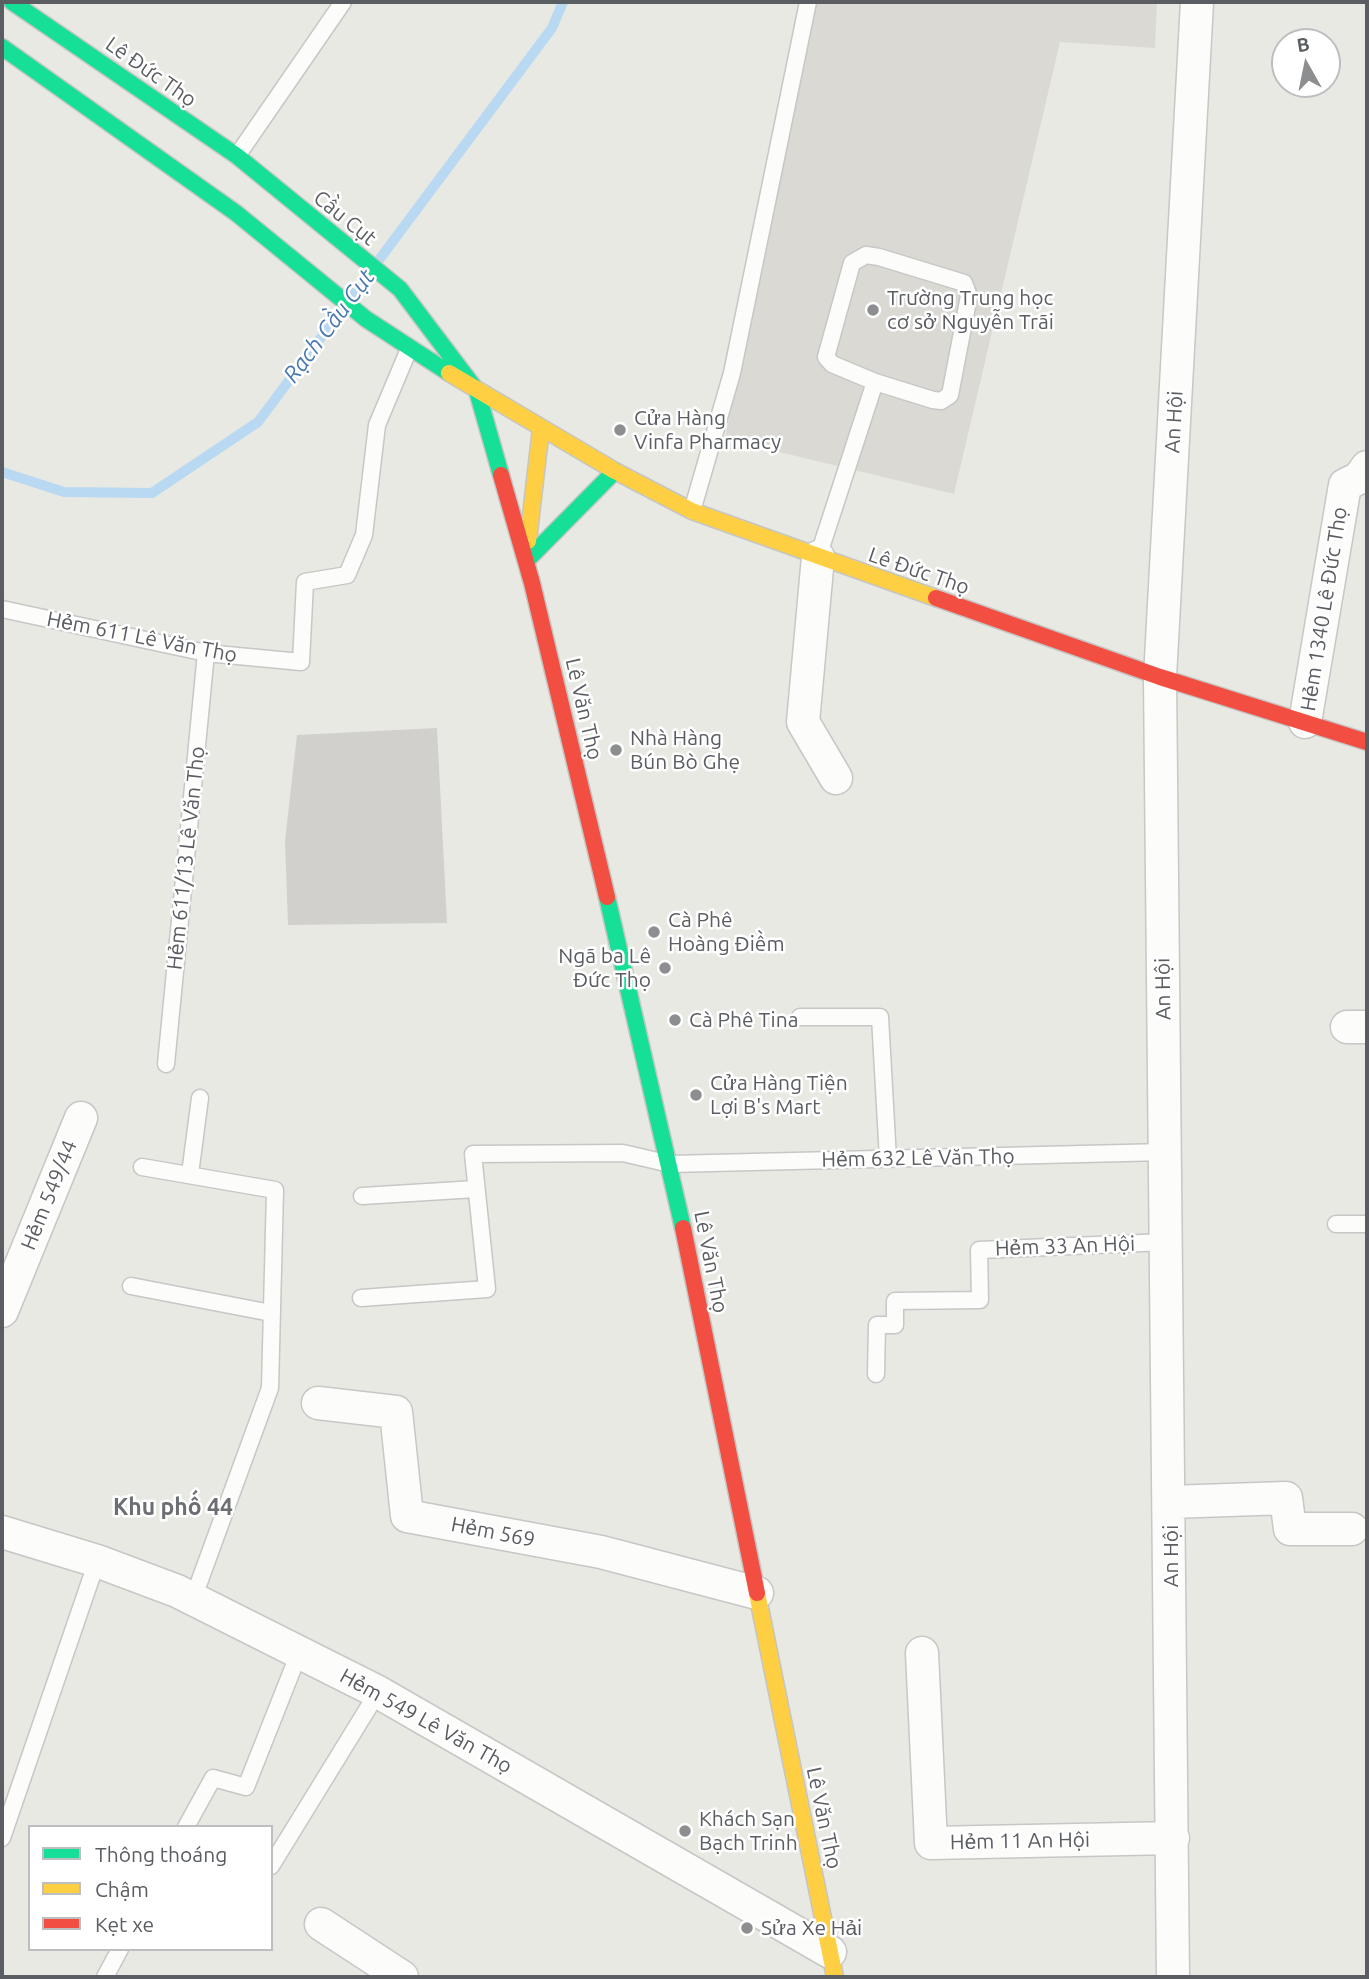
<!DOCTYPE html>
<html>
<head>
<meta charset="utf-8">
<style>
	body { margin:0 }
	#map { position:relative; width:1369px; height:1979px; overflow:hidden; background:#e9e9e4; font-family:Ubuntu,sans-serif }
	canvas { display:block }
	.frame { position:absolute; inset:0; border:4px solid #5a5d61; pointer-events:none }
	.legend { position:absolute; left:28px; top:1825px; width:245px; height:126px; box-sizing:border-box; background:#fff; border:2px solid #bdbec0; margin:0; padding:9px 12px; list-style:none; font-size:21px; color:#5a5d61 }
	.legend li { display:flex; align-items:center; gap:14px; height:35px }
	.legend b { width:35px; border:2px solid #bdbec0 }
	.north { position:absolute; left:1271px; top:28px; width:70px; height:70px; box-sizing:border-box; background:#fff; border:2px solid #bdbec0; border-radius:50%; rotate:351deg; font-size:19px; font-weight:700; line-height:28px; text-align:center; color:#5a5d61 }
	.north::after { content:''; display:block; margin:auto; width:24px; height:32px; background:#8c8e8f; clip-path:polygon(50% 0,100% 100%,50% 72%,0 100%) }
</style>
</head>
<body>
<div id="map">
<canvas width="1369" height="1979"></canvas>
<div class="frame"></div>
<ul class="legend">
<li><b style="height:9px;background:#16e098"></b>Thông thoáng</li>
<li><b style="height:9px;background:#ffcf43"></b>Chậm</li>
<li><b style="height:9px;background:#f24e42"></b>Kẹt xe</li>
</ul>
<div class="north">B</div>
</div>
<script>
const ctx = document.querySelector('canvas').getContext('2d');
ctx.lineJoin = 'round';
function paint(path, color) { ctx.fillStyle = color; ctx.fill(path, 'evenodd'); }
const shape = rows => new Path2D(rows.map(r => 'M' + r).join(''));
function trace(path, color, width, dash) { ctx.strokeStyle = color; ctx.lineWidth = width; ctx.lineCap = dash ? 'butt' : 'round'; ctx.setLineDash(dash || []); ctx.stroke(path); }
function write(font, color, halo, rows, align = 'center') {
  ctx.font = font + ' Ubuntu,sans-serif'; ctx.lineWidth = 5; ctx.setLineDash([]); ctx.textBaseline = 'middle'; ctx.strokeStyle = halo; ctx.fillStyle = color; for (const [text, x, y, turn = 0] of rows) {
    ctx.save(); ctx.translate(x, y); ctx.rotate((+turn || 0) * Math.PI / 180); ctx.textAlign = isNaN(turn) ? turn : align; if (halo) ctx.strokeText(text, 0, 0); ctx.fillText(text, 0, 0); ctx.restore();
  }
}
paint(shape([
	[812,2,1157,2,1155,48,1060,42,954,494,725,439,774,180]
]), '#dbd9d4');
trace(shape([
	[2,472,64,492,152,493,258,422,552,28,563,2]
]), '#b9d8f2', 10);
paint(shape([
	[437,728,447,923,288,925,285,841,297,735]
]), '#d1d0cd');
const lane = shape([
	[237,156,343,2],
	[692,511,732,373,808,2],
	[818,557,875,382,933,400,941,401,950,395,969,296,964,283,879,257,866,255,852,263,826,357,832,364,875,382],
	[2,609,206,653,301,662,305,582,347,575,364,535,377,425,409,349],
	[800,1017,880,1017,888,1159],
	[166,1064,206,653],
	[142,1167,275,1190,270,1388,193,1599],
	[190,1174,200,1098],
	[362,1196,476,1189],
	[1336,1224,1367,1224],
	[131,1286,271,1313],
	[361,1298,487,1289,473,1154,623,1153,670,1164,1165,1152],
	[876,1374,877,1325,895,1325,895,1301,980,1300,979,1250,1165,1242],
	[186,1827,213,1778,246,1787,299,1653],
	[2,1838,97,1561],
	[271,1866,378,1692],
	[105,1977,120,1949]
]);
const street = shape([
	[818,557,803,722,836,778],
	[1305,722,1345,485,1359,478,1367,467],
	[1347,1027,1367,1027],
	[2,1311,81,1118],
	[318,1403,396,1412,407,1516,601,1552,757,1593],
	[1170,1502,1286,1498,1290,1529,1352,1529],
	[2,1532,97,1561,177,1591,378,1692,830,1952],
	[922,1653,931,1843,1173,1838],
	[321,1924,402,1977],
	[1173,1977,1160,677,1197,2]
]);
const fast = shape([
	[12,2,237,156,400,289,477,391,501,475],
	[2,47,236,213,366,319,449,373],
	[526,561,615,471],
	[607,897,683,1228]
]);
const slow = shape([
	[449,373,615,471,692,511,936,598],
	[528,541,541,428],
	[757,1593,835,1977]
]);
const jam = shape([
	[501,475,532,583,607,897],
	[936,598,1160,677,1367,742],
	[683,1228,757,1593]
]);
trace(lane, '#c6c7c6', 19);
trace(street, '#c6c7c6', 35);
trace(fast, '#c5c6c4', 19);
trace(slow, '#c5c6c4', 19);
trace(jam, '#c5c6c4', 19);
trace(lane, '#fcfcfb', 16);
trace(street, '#fcfcfb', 32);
trace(fast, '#16e098', 16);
trace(slow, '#ffcf43', 16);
trace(jam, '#f24e42', 16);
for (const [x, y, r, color] of [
	[873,310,7,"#8c8e8f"],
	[620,430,7,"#8c8e8f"],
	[616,750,7,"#8c8e8f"],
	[654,932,7,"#8c8e8f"],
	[665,968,7,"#8c8e8f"],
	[675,1020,7,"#8c8e8f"],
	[696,1095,7,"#8c8e8f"],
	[685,1831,7,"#8c8e8f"],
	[747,1928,7,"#8c8e8f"]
]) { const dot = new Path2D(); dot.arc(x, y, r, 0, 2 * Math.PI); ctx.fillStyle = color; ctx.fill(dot); trace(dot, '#fff', 2.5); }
write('21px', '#5a5d61', '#fff', [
	["Lê Đức Thọ",151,72,35],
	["Cầu Cụt",345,218,39],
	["An Hội",1174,422,-87],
	["Lê Đức Thọ",919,571,19],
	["Hẻm 1340 Lê Đức Thọ",1324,609,-81],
	["Hẻm 611 Lê Văn Thọ",142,637,11],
	["Lê Văn Thọ",584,709,77],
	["Hẻm 611/13 Lê Văn Thọ",186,858,-84],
	["An Hội",1163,989,-91],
	["Hẻm 632 Lê Văn Thọ",918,1158,-1],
	["Hẻm 549/44",49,1195,-68],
	["Hẻm 33 An Hội",1065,1246,-2],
	["Lê Văn Thọ",711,1262,79],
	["Hẻm 569",493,1532,11],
	["An Hội",1171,1556,-90],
	["Hẻm 549 Lê Văn Thọ",426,1721,29],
	["Lê Văn Thọ",824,1818,78],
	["Hẻm 11 An Hội",1020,1841,-1]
]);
write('21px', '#5a5d61', '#fff', [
	["Trường Trung học",887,298],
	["cơ sở Nguyễn Trãi",887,322],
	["Cửa Hàng",634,418],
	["Vinfa Pharmacy",634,442],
	["Nhà Hàng",630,738],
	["Bún Bò Ghẹ",630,762],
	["Cà Phê",668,920],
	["Hoàng Điềm",668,944],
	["Ngã ba Lê",651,956,"right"],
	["Đức Thọ",651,980,"right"],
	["Cà Phê Tina",689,1020],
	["Cửa Hàng Tiện",710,1083],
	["Lợi B's Mart",710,1107],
	["Khách Sạn",699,1819],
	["Bạch Trinh",699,1843],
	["Sửa Xe Hải",761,1928]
], 'left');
write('italic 23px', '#4878b0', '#fff', [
	["Rạch Cầu Cụt",329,326,-53]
]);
write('bold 23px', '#6b6f73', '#fff', [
	["Khu phố 44",173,1507]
]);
</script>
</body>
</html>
